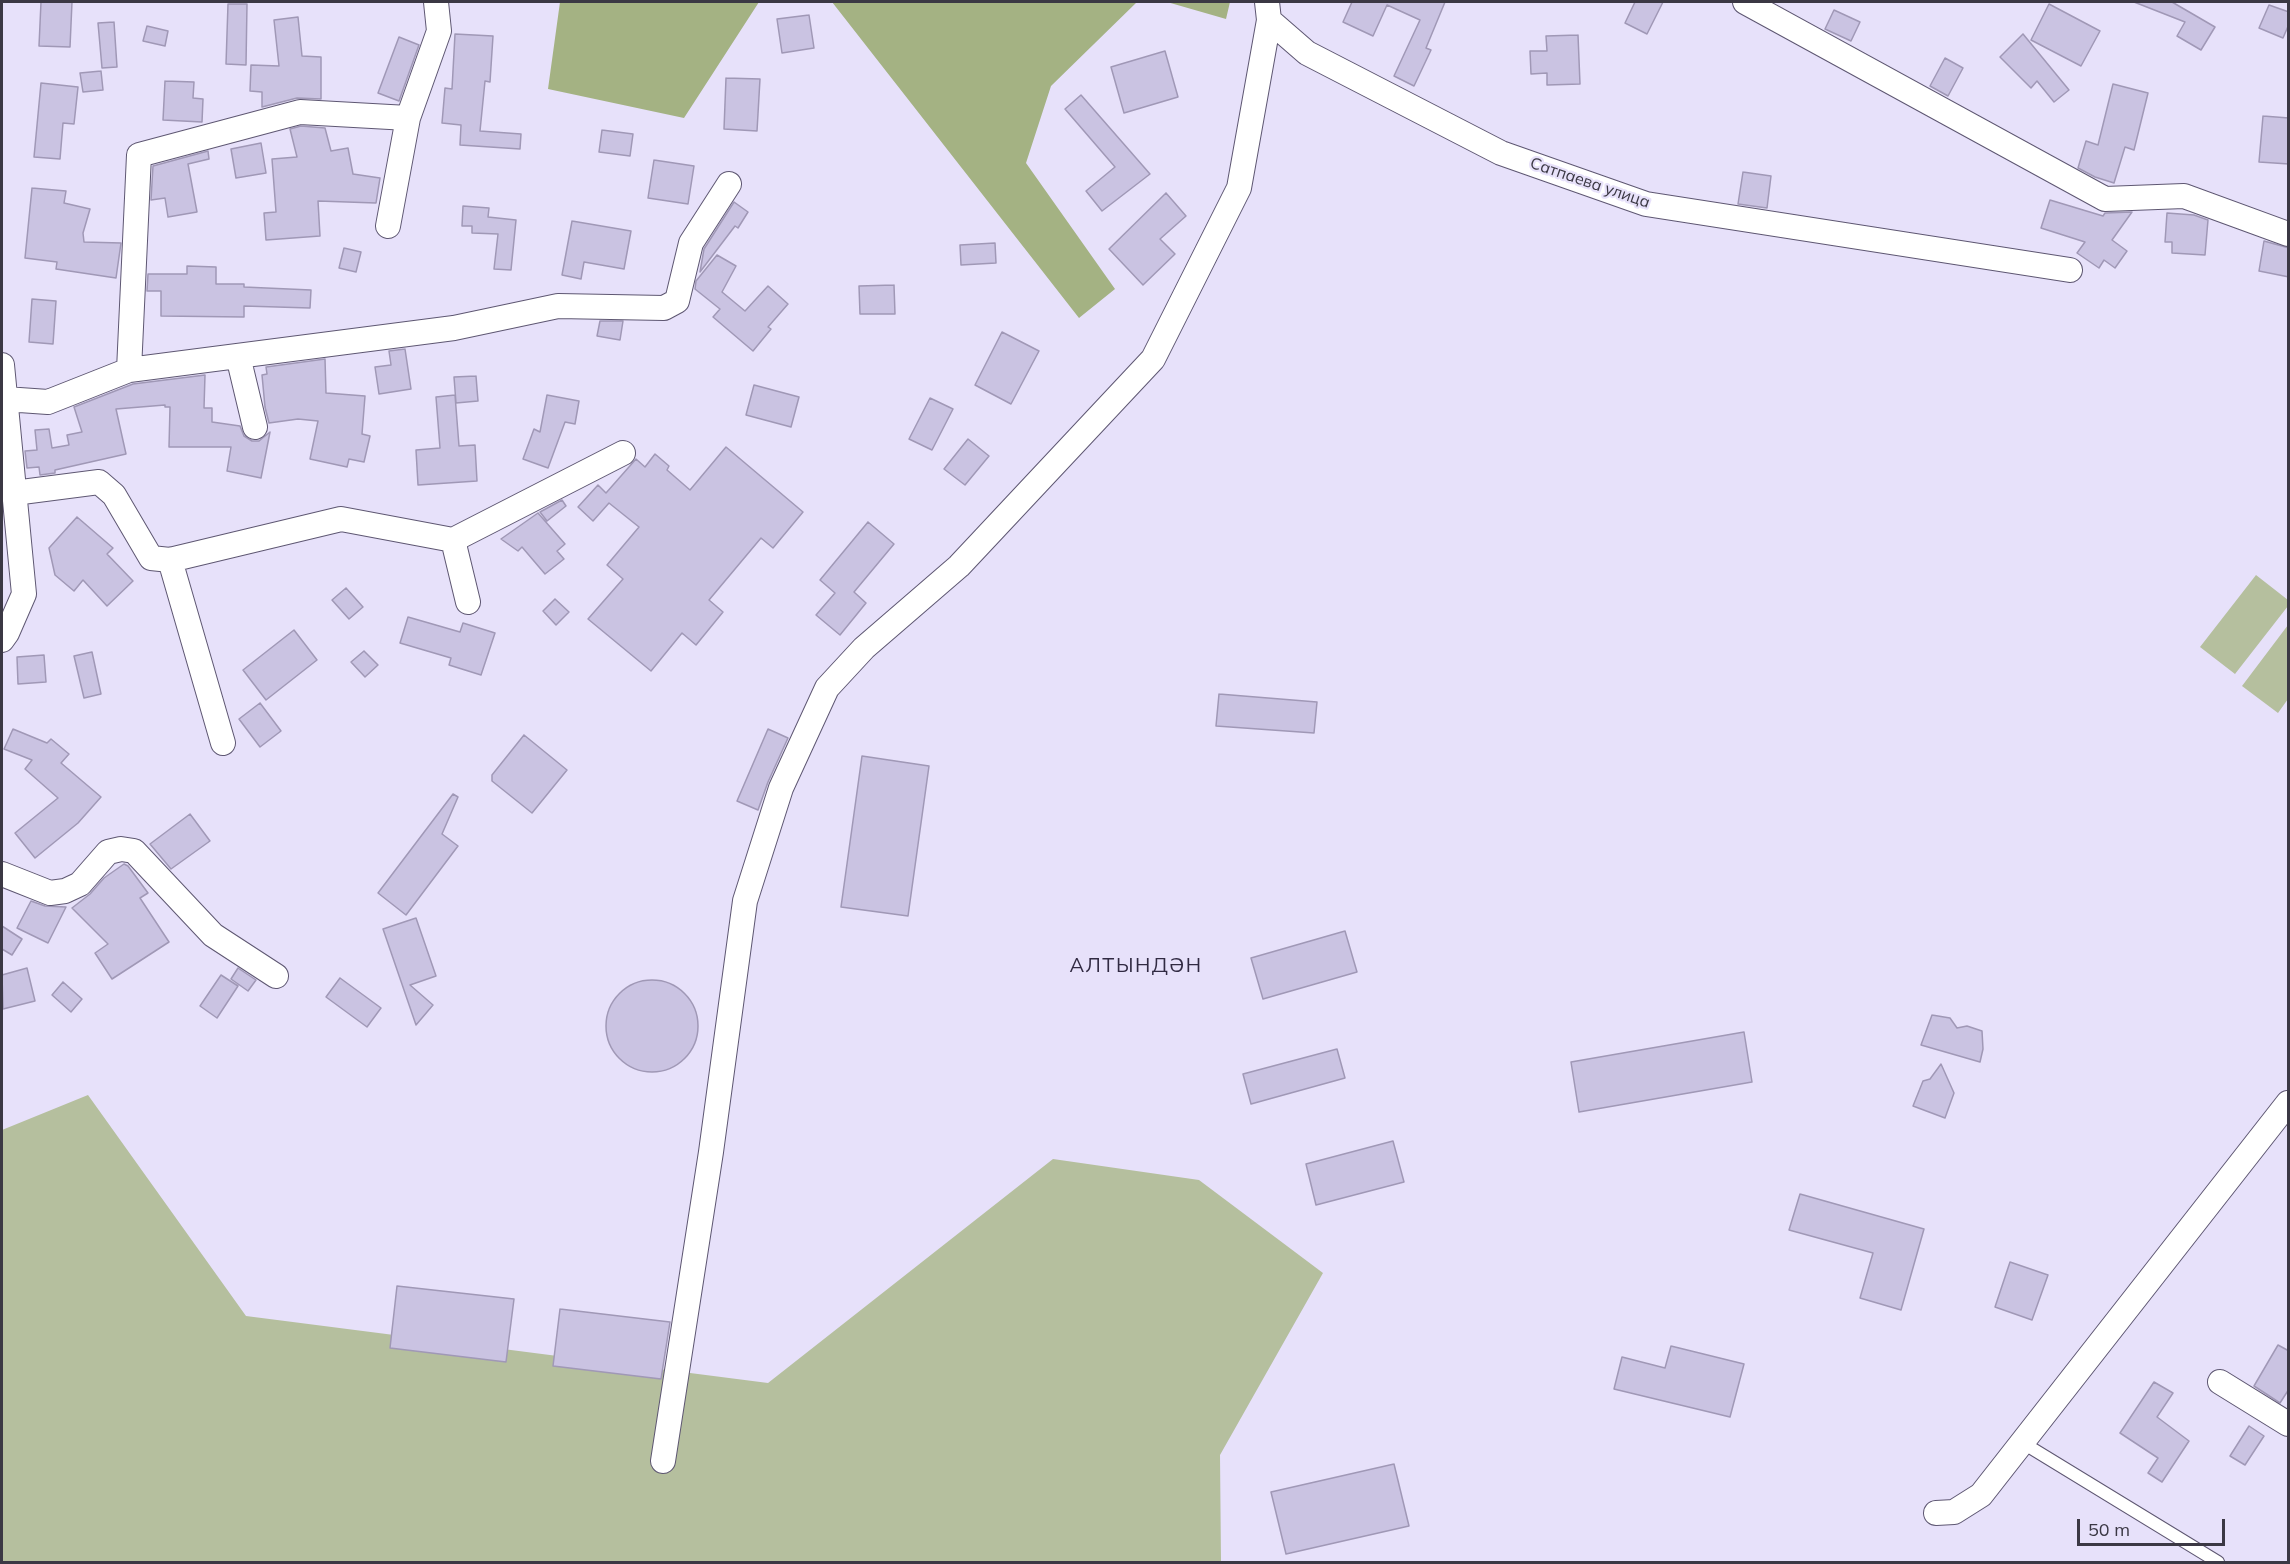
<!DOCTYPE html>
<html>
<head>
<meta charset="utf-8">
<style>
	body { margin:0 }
	#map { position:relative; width:2290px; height:1564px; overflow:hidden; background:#e7e1fa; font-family:Mulish,sans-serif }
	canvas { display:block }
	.frame { position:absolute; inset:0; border:3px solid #3b3844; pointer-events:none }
	.scale { position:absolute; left:2077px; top:1519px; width:148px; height:27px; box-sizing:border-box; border:3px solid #3b3844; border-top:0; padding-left:8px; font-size:18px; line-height:21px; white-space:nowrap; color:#3b3844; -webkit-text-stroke:4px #e7e1fa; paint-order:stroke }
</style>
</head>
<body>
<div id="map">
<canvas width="2290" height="1564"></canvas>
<div class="frame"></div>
<div class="scale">50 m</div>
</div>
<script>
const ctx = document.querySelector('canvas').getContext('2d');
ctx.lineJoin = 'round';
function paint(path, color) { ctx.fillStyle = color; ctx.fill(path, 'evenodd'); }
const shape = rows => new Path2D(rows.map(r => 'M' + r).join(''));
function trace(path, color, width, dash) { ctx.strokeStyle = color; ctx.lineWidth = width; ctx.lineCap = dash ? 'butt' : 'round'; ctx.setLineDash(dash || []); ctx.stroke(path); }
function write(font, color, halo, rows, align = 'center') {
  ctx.font = font + ' Mulish,sans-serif'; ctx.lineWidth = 4.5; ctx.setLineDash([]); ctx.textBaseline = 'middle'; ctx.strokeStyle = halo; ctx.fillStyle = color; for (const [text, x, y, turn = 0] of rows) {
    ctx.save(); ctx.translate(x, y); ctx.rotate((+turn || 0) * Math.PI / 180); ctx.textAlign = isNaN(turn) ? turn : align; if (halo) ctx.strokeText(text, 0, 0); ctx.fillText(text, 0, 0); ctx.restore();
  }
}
paint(shape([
	[2256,575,2288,600,2288,606,2235,674,2200,647],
	[2288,625,2288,699,2278,713,2242,686],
	[88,1095,246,1316,768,1383,1053,1159,1199,1180,1323,1273,1220,1455,1221,1562,2,1562,2,1130]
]), '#b5bf9e');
paint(shape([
	[560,2,759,2,684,118,548,89],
	[832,2,1137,2,1051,86,1026,163,1115,289,1079,318],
	[1167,2,1230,2,1226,19]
]), '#a4b283');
const building = shape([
	[41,2,72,2,70,47,39,46,41,2],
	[1352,2,1445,2,1426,48,1431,50,1414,86,1394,76,1420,20,1387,5,1373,36,1343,22,1352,2],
	[1635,2,1663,2,1647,34,1625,23,1635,2],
	[2134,2,2172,2,2215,27,2201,50,2177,36,2185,22,2134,2],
	[228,4,247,4,246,65,226,64,228,4],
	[2049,4,2100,31,2081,66,2031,40,2049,4],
	[2269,5,2289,12,2289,24,2283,38,2259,28,2269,5],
	[1834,10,1860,22,1851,41,1825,29,1834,10],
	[809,15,814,48,782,53,777,19,809,15],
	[298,17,302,56,321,57,321,99,297,98,262,107,262,92,250,91,251,65,279,66,274,20,298,17],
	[114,22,117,67,102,68,98,23,114,22],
	[147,26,168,31,165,46,143,41,147,26],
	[455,34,493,36,490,82,485,81,480,131,521,134,520,149,460,145,461,125,442,123,445,88,452,89,455,34],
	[2023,34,2069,90,2054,102,2037,81,2031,88,2000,57,2023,34],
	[1578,35,1580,84,1547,85,1547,73,1531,74,1530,51,1547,51,1546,36,1578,35],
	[399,37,419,45,399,101,378,93,399,37],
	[1165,51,1178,97,1124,113,1111,67,1165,51],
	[1945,58,1963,68,1948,96,1930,86,1945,58],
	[101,71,103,90,83,92,80,73,101,71],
	[726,78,760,79,757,131,724,129,726,78],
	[165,81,194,82,193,98,203,99,202,122,163,120,165,81],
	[41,83,78,87,74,124,63,123,60,159,34,157,41,83],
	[2113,84,2148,93,2134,150,2125,147,2114,183,2095,177,2078,168,2086,141,2098,145,2113,84],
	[1081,95,1150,174,1102,211,1086,191,1115,167,1065,109,1081,95],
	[2263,116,2289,118,2289,164,2259,162,2263,116],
	[301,126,325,128,331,151,348,148,353,174,380,178,376,203,318,201,320,236,266,240,264,213,276,212,272,159,297,157,290,129,301,126],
	[602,130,633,134,630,156,599,152,602,130],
	[261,143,266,173,236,178,231,149,261,143],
	[208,151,209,159,188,164,197,212,168,217,165,198,151,200,153,166,208,151],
	[654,160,694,166,688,204,648,198,654,160],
	[1743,172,1771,176,1767,208,1738,204,1743,172],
	[32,188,66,191,64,203,90,209,83,233,84,242,121,243,116,278,56,269,57,262,25,258,32,188],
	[1166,193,1186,216,1160,239,1175,254,1143,285,1109,249,1166,193],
	[2050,200,2103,216,2105,213,2132,212,2112,240,2127,251,2115,268,2104,260,2099,268,2077,253,2085,242,2041,228,2050,200],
	[734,202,748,212,738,228,735,226,700,272,704,249,734,202],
	[463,206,489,208,488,217,516,220,511,270,494,269,498,234,472,233,472,226,462,226,463,206],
	[2167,213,2194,215,2208,220,2205,255,2172,253,2172,242,2165,242,2167,213],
	[572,221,631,231,624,269,584,262,581,279,562,275,572,221],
	[2264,241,2289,248,2289,277,2259,271,2264,241],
	[995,243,996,263,961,265,960,245,995,243],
	[344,248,361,252,356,272,339,268,344,248],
	[717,255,736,266,722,292,745,311,768,286,788,304,768,327,771,329,753,351,713,317,720,309,695,289,696,281,717,255],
	[187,266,216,267,216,284,244,284,244,287,311,290,310,308,244,306,244,317,161,316,161,291,147,291,148,274,187,274,187,266],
	[894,285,895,314,860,314,859,286,894,285],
	[32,299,56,301,53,344,29,342,32,299],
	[600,321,623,321,620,340,597,336,600,321],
	[1002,332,1039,351,1011,404,975,385,1002,332],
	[405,349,411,389,379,394,375,367,391,365,389,351,405,349],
	[325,359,326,393,365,396,362,434,370,436,364,462,349,459,347,467,310,459,318,421,298,419,269,423,265,407,262,375,267,374,266,367,325,359],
	[205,375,204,408,212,408,212,422,240,426,244,436,252,441,259,441,270,432,261,478,227,471,231,447,169,447,170,407,165,407,165,405,116,409,126,454,55,470,55,473,40,475,39,467,27,468,25,451,37,450,35,430,49,429,52,448,69,445,67,435,82,432,74,407,133,384,205,375],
	[476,376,478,401,456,403,454,377,476,376],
	[754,385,799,397,791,427,746,415,754,385],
	[455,395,459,446,475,445,477,481,418,485,416,450,440,448,436,397,455,395],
	[547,395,579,401,575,424,565,422,548,468,523,459,534,429,540,432,547,395],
	[930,398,953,409,932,450,909,439,930,398],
	[968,439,989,456,965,485,944,469,968,439],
	[726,447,803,512,773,548,761,538,709,600,723,612,696,645,682,633,651,671,588,619,623,579,607,565,639,527,609,503,593,521,578,507,598,485,606,493,636,459,645,467,655,454,669,466,667,470,690,490,726,447],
	[562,500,566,506,547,521,540,512,562,500],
	[538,513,565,544,557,551,564,559,545,574,522,547,518,551,501,539,538,513],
	[77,517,113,548,107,554,133,581,107,606,83,580,74,591,55,575,49,548,77,517],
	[868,522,894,544,854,592,866,603,840,635,816,615,835,593,820,580,868,522],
	[346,588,363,607,349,619,332,600,346,588],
	[555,599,569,612,556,625,543,611,555,599],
	[408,617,460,632,463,623,495,633,481,675,449,665,451,658,400,643,408,617],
	[294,630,317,660,266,700,243,670,294,630],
	[364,651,378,665,365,677,351,662,364,651],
	[92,652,101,694,84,698,74,656,92,652],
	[44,655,46,682,18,684,17,657,44,655],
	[1219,694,1317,702,1314,733,1216,726,1219,694],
	[260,703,281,731,260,747,239,719,260,703],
	[13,729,47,743,51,739,69,754,61,763,101,797,78,823,35,858,15,833,58,798,25,769,32,760,4,749,13,729],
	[768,729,788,738,768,782,758,810,737,801,768,729],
	[524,735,567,770,532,813,492,781,492,775,524,735],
	[862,756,929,766,908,916,841,907,862,756],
	[453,794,458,797,442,834,458,846,406,915,378,893,453,794],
	[190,814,210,841,171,869,150,844,190,814],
	[124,864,128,866,148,893,140,898,169,942,112,979,95,953,108,944,72,908,90,894,104,878,124,864],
	[31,901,45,906,66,907,48,943,17,928,31,901],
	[416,918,436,976,410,985,433,1005,416,1025,383,929,416,918],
	[2,926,22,939,12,955,2,949,2,926],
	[1345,931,1357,972,1263,999,1251,958,1345,931],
	[27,968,35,1001,3,1009,2,975,27,968],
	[238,968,256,980,248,991,231,979,238,968],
	[221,975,238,986,217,1018,200,1006,221,975],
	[340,978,381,1008,367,1027,326,997,340,978],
	'606 1026a46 46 0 1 1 92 0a46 46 0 1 1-92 0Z',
	[63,982,82,999,71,1012,52,995,63,982],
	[1932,1015,1950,1018,1957,1028,1967,1026,1982,1031,1983,1049,1980,1062,1921,1045,1932,1015],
	[1744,1032,1752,1082,1579,1112,1571,1062,1744,1032],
	[1337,1049,1345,1078,1251,1104,1243,1074,1337,1049],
	[1941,1064,1954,1093,1945,1118,1913,1106,1923,1081,1930,1079,1941,1064],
	[1393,1141,1404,1182,1316,1205,1306,1164,1393,1141],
	[1800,1194,1924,1229,1901,1310,1860,1298,1873,1253,1789,1230,1800,1194],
	[2010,1262,2048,1275,2032,1320,1995,1307,2010,1262],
	[397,1286,514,1299,506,1362,390,1348,397,1286],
	[560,1309,670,1322,661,1379,553,1366,560,1309],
	[2278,1345,2289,1351,2289,1389,2280,1403,2254,1386,2278,1345],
	[1671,1346,1744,1364,1730,1417,1614,1389,1622,1357,1665,1368,1671,1346],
	[2154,1382,2173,1393,2157,1417,2189,1441,2162,1482,2148,1473,2158,1458,2120,1433,2154,1382],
	[2249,1426,2264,1436,2245,1465,2230,1456,2249,1426],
	[1394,1464,1409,1526,1286,1554,1271,1492,1394,1464]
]);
paint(building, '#cac3e2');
trace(building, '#a098b6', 1.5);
const lane = shape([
	[2023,1443,2218,1562]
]);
const street = shape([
	[1267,2,1269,20,1307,53,1501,153,1646,204,2070,270],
	[1745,2,2105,199,2184,196,2288,234],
	[388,226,408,118,439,31,436,2],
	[238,356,255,427],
	[2,365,24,594,7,633,2,640],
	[129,370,139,155,300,112,408,118],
	[5,399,48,402,129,370,454,328,558,306,664,308,677,301,691,243,729,184],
	[14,493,99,482,114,495,151,558,170,560,341,519,453,540,468,602],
	[453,540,623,453],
	[170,560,223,743],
	[2,874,50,893,65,891,80,884,108,852,121,849,134,851,213,935,276,976],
	[2220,1382,2288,1424],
	[663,1461,711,1152,745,901,781,788,827,688,864,648,959,566,1153,359,1239,188,1269,20],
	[1936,1513,1954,1512,1981,1495,2288,1103]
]);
trace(lane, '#5e5772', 14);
trace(street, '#5e5772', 26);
trace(lane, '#fff', 12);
trace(street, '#fff', 24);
write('16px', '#3b3844', '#e7e1fa', [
	["Сатпаева улица",1590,183,19]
]);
ctx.letterSpacing = '1.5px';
write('20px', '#312a42', '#e7e1fa', [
	["АЛТЫНДӘН",1136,966]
]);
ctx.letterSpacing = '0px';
</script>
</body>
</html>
